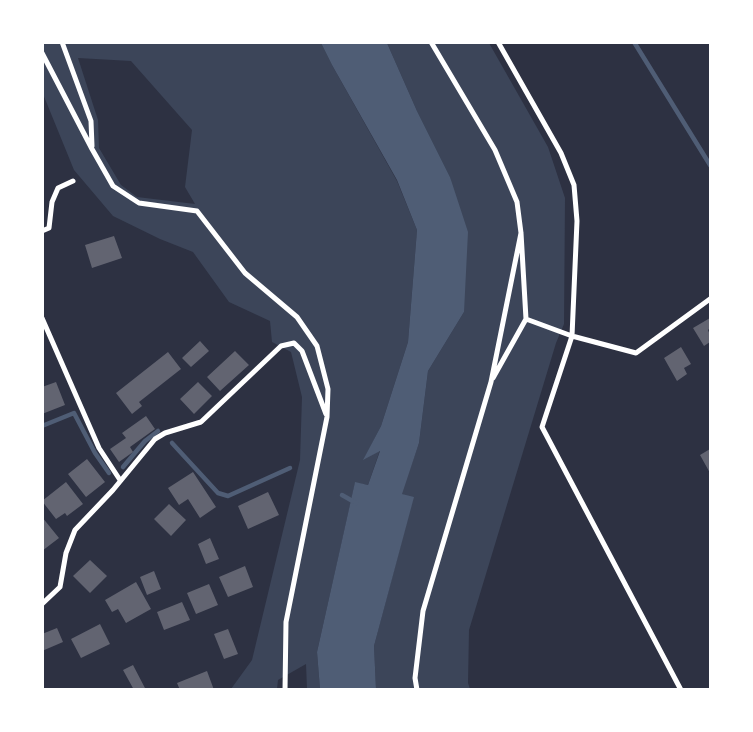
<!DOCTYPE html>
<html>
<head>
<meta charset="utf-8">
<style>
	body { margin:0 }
	#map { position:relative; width:753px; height:732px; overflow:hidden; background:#2d3142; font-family:"Varela Round",sans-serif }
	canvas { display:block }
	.frame { position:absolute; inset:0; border:44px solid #fff; pointer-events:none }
</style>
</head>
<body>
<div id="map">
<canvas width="753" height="732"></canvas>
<div class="frame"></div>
</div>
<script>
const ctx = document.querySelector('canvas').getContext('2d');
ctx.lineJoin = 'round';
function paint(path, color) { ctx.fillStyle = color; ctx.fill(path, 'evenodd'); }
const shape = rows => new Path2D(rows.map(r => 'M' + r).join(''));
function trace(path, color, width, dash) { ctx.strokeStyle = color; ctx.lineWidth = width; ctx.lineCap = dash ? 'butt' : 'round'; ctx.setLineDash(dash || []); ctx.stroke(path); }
paint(shape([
	[42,43,321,43,332,65,397,181,417,230,408,342,381,426,364,459,380,450,368,485,355,483,317,652,320,689,307,689,306,664,278,680,277,689,231,689,252,660,300,460,302,397,291,352,272,342,270,321,229,302,193,252,160,239,113,216,74,170,43,94],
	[78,58,131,61,192,130,185,187,195,204,137,197,121,185,99,148,98,120],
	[387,43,489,43,548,147,565,198,564,324,556,343,469,630,468,683,470,689,376,689,374,646,413,498,401,494,419,443,428,371,464,312,450,177,417,111]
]), '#3c4559');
paint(shape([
	[321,43,387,43,417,111,450,177,468,232,464,312,428,371,419,443,402,494,414,497,374,646,376,689,320,689,317,652,355,482,368,485,380,451,363,460,381,426,408,342,417,230,397,180,332,65]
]), '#4f5d75');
trace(shape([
	[634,42,710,165],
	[42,426,74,413,95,453,109,473],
	[172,443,218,493,228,496,290,468],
	[123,467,145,441,158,431],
	[342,495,356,503]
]), '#4f5d75', 4.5);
paint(shape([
	[114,236,122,258,92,268,85,245],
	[710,318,710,328,708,330,710,335,710,342,704,346,693,328],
	[200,341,209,351,191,367,182,358],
	[681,347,691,364,684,368,687,374,677,381,664,358],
	[235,351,249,365,220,391,207,377],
	[168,352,181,369,139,402,142,406,132,414,116,393],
	[56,382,65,405,42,414,42,387],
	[198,382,212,396,194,414,180,399],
	[146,416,155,429,130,447,133,452,119,462,110,449,126,438,122,433],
	[710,449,710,473,700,455],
	[87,459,105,482,86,497,68,474],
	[193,472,216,507,200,518,188,499,179,505,168,488],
	[66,482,83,504,67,516,65,513,56,519,42,501],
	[268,492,279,515,248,529,238,506],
	[169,504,186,520,171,536,154,519],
	[42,517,59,538,42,551],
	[210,538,219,559,206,564,198,544],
	[90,560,107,576,90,593,73,576],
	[245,566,253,587,228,597,219,577],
	[154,571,161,589,147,595,140,577],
	[136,582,151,609,126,623,118,609,112,612,105,600],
	[209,584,218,605,196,614,187,593],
	[182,602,190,620,164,630,157,612],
	[100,624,110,644,81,658,71,639],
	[57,628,63,642,42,651,42,634],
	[228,629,238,654,224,659,214,634],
	[133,665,146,690,134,690,123,670],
	[207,671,214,690,180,690,177,683]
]), '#626471');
trace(shape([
	[62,42,91,121,92,146],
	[431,42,495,150,517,202,521,233,526,319,493,378],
	[498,42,561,153,574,185,577,221,572,336,542,427,681,690],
	[42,53,92,149,113,186,139,203,197,211,245,273,297,317,317,346,328,389,327,417,286,622,285,690],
	[42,231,49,228,52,202,58,188,73,181],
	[42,318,99,448,120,480],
	[526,319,572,336,636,353,710,299],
	[42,604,60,587,66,553,75,530,113,490,155,439,165,433,201,422,281,346,294,343,302,351,326,414],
	[417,690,415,678,423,611,491,382,521,233]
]), '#fff', 5);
</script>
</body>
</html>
